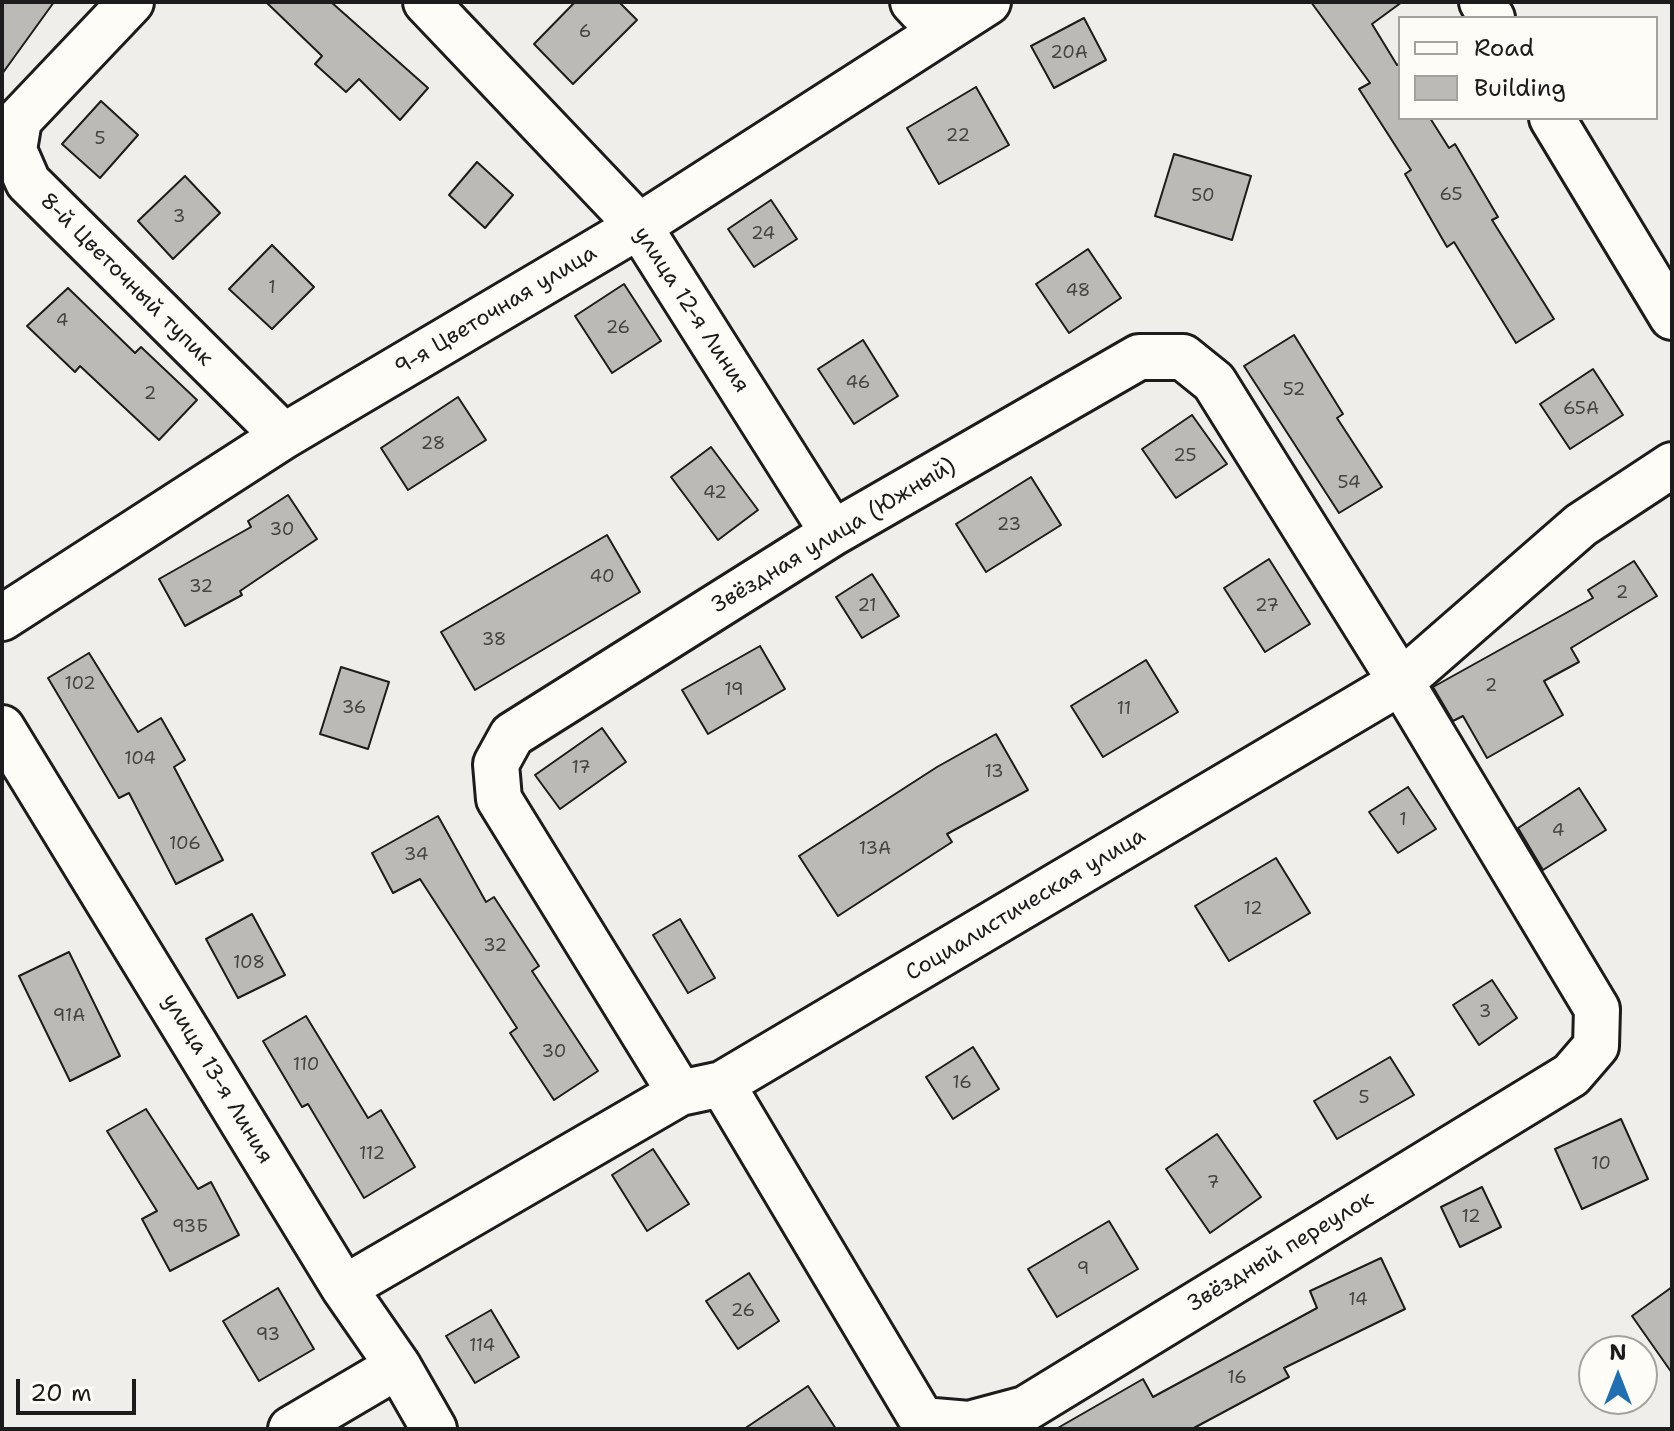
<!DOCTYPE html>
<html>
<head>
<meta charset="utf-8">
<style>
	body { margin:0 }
	#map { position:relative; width:1674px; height:1431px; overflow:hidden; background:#f0eeea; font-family:"Shantell Sans",sans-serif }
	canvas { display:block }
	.frame { position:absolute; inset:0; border:4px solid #1c1c1c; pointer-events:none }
	.legend { position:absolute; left:1398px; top:16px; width:260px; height:104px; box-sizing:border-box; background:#fdfcf7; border:2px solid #a3a29f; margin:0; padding:10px 14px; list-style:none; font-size:24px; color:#1c1c1c }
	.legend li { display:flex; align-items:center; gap:16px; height:40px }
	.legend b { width:40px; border:2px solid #a3a29f }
	.north { position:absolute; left:1578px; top:1335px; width:80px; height:80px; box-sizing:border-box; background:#fdfcf7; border:2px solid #a3a29f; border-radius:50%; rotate:0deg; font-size:22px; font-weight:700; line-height:32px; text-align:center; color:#1c1c1c }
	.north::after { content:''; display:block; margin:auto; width:28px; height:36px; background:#1f6fb2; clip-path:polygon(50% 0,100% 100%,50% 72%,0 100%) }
	.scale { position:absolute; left:16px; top:1379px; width:120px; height:36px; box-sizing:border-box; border:4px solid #1c1c1c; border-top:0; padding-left:10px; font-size:24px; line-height:28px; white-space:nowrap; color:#1c1c1c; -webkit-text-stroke:6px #fdfcf7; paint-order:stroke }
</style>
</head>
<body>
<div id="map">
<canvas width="1674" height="1431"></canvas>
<div class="frame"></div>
<ul class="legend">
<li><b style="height:10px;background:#fdfcf7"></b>Road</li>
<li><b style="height:22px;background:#bbbab6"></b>Building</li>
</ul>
<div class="north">N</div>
<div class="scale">20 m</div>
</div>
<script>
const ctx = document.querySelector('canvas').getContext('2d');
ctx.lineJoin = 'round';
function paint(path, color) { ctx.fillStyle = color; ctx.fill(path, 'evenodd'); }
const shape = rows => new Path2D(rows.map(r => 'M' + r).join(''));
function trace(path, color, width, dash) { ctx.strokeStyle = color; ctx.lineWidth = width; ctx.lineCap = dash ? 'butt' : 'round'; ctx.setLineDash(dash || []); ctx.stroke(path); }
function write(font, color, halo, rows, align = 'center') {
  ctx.font = font + ' "Shantell Sans",sans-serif'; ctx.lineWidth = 8; ctx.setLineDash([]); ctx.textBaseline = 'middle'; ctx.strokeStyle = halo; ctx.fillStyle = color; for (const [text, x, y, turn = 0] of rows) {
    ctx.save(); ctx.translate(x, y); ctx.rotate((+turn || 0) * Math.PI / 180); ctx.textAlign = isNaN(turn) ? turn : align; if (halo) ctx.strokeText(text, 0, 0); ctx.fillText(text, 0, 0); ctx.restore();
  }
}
const building = shape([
	[2,2,54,2,2,74,2,2],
	[266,2,331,2,428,88,400,120,359,79,346,92,315,64,322,56,266,2],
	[575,2,619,2,637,20,573,84,534,44,575,2],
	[1311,2,1402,2,1372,24,1397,65,1400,63,1400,118,1430,118,1449,148,1455,144,1498,217,1492,220,1554,319,1516,343,1454,242,1447,247,1405,174,1411,170,1359,89,1370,83,1311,2],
	[1084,18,1106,60,1054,88,1031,46,1084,18],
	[976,87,1009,145,939,184,907,128,976,87],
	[101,101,138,135,100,178,62,144,101,101],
	[1174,154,1251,176,1232,240,1155,216,1174,154],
	[477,162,513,195,485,228,449,195,477,162],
	[185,176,220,213,173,259,138,221,185,176],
	[771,200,797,239,754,267,728,229,771,200],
	[272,245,314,287,272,329,229,289,272,245],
	[1088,249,1121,298,1069,333,1036,284,1088,249],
	[624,284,661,341,612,373,575,316,624,284],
	[68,288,135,353,141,347,197,400,159,440,80,366,75,372,27,326,68,288],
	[1294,335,1343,414,1337,418,1382,487,1339,513,1244,366,1294,335],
	[863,340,898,396,854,424,818,369,863,340],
	[1593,369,1623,415,1570,449,1540,404,1593,369],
	[458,397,486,440,408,490,381,448,458,397],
	[1192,415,1227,464,1176,498,1142,449,1192,415],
	[711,447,758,510,718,540,671,477,711,447],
	[1031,477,1061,525,986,572,956,524,1031,477],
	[288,495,317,539,240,591,242,595,185,626,159,579,251,527,248,521,288,495],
	[607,535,640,592,475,690,441,632,607,535],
	[1269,559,1310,624,1265,652,1224,588,1269,559],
	[1634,561,1657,596,1571,648,1579,662,1544,681,1563,715,1487,758,1463,716,1453,721,1433,687,1593,598,1588,590,1634,561],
	[872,574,899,616,862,638,836,597,872,574],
	[760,646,785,689,708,734,682,690,760,646],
	[89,653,138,732,161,718,185,760,174,767,223,860,176,884,129,793,119,798,48,678,89,653],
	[1146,660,1178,712,1103,757,1071,706,1146,660],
	[341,667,389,682,368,749,320,734,341,667],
	[602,728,626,762,560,809,535,775,602,728],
	[996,734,1028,790,947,834,952,842,838,916,799,856,937,767,996,734],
	[1408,787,1436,829,1398,853,1369,812,1408,787],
	[1579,788,1606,830,1543,870,1518,828,1579,788],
	[438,816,486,902,494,897,539,966,532,971,598,1071,554,1100,510,1033,517,1028,420,879,393,893,372,853,438,816],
	[1276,858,1310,913,1229,961,1195,906,1276,858],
	[252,914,285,975,238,998,206,939,252,914],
	[680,919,715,978,688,993,653,935,680,919],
	[69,952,120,1056,70,1081,19,976,69,952],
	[1492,980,1517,1018,1479,1045,1453,1005,1492,980],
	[306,1016,368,1118,381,1110,415,1167,364,1198,308,1104,302,1107,263,1041,306,1016],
	[973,1047,999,1089,953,1119,926,1077,973,1047],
	[1390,1057,1414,1095,1337,1139,1314,1101,1390,1057],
	[146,1109,198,1189,211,1182,239,1235,170,1271,142,1219,157,1211,107,1131,146,1109],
	[1621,1119,1648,1179,1582,1209,1555,1149,1621,1119],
	[1217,1134,1261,1197,1210,1233,1166,1169,1217,1134],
	[653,1149,689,1204,647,1231,612,1175,653,1149],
	[1482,1187,1501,1227,1460,1247,1441,1207,1482,1187],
	[1109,1221,1138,1269,1057,1317,1028,1269,1109,1221],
	[1381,1258,1405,1309,1284,1368,1289,1377,1192,1429,1056,1429,1143,1379,1153,1397,1317,1308,1310,1291,1381,1258],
	[749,1273,779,1321,738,1349,706,1301,749,1273],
	[1672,1287,1672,1373,1632,1316,1672,1287],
	[278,1288,314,1349,259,1381,223,1321,278,1288],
	[491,1310,519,1357,475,1383,446,1336,491,1310],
	[808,1386,836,1429,744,1429,808,1386]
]);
paint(building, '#bbbab6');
trace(building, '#1c1c1c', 2);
const minor = shape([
	[131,2,19,120,14,150,28,182,284,436],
	[426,2,639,226,833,533],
	[913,2,940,31],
	[1482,2,1492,18],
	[1552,118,1672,317],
	[2,618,284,436,639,226,988,2],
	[2,728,344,1288,398,1366,434,1429],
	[680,1093,499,799,496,764,512,735,833,533,1139,357,1183,357,1214,382,1401,682,1597,1009,1596,1046,1571,1075,1025,1409,969,1424,922,1420,722,1084],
	[344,1288,680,1093,722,1084,1401,682,1581,525,1672,465],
	[291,1429,398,1366]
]);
trace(minor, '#1c1c1c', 50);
trace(minor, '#fdfcf7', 44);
write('18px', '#444442', null, [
	["6",585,32],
	["20А",1069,53],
	["22",958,136],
	["5",100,139],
	["65",1451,195],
	["50",1203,196],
	["3",179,217],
	["24",763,234],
	["1",272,288],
	["48",1078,291],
	["4",62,321],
	["26",618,328],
	["46",858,383],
	["52",1294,390],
	["2",150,394],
	["65А",1581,409],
	["28",433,444],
	["25",1185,456],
	["54",1349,483],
	["42",715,493],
	["23",1009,525],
	["30",282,530],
	["40",602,577],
	["32",201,587],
	["2",1622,593],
	["21",867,606],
	["27",1267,606],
	["38",494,640],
	["102",80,684],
	["2",1491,686],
	["19",734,690],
	["36",354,708],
	["11",1124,709],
	["104",140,759],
	["17",581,768],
	["13",994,772],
	["1",1403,820],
	["4",1558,831],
	["106",185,844],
	["13А",875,849],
	["34",416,855],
	["12",1253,909],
	["32",495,946],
	["108",249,963],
	["3",1485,1012],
	["91А",69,1016],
	["30",554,1052],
	["110",306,1065],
	["16",962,1083],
	["5",1364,1098],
	["112",372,1154],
	["10",1601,1164],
	["7",1213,1183],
	["12",1471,1217],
	["93Б",190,1227],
	["9",1083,1269],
	["14",1358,1300],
	["26",743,1311],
	["93",268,1335],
	["114",482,1346],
	["16",1237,1378]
]);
write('22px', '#1c1c1c', '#fdfcf7', [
	["8-й Цветочный тупик",126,280,45],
	["улица 12-я Линия",691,310,57],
	["9-я Цветочная улица",496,311,-31],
	["Звёздная улица (Южный)",834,536,-31],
	["Социалистическая улица",1026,905,-31],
	["улица 13-я Линия",217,1079,59],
	["Звёздный переулок",1281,1252,-31]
]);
</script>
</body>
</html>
